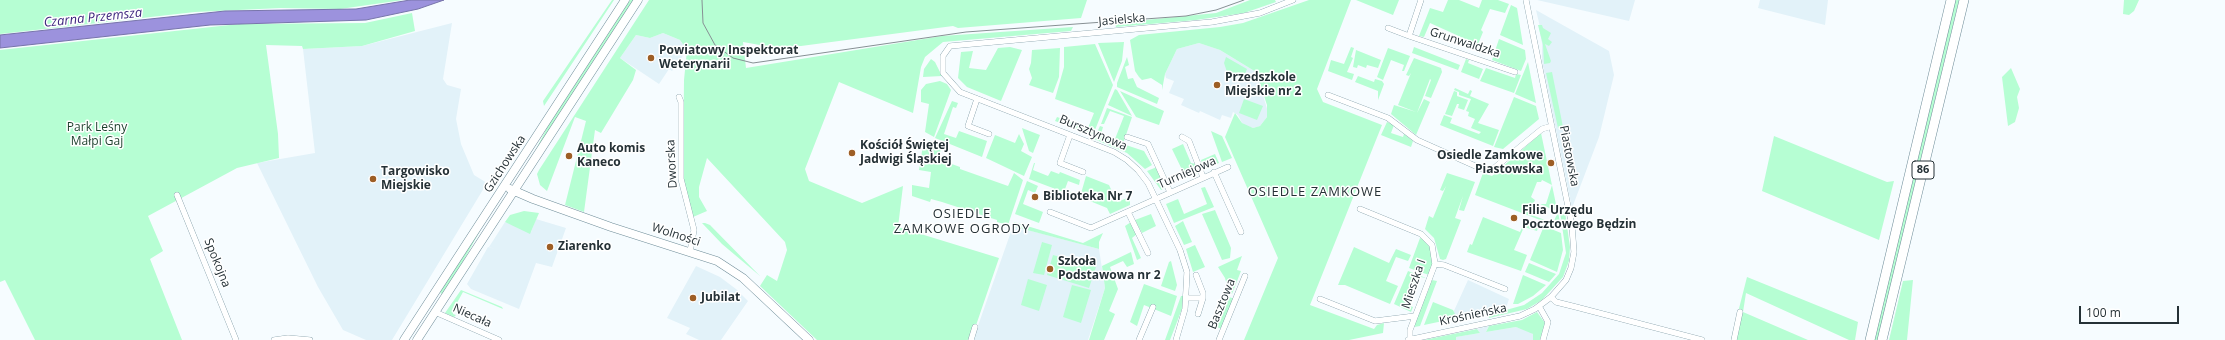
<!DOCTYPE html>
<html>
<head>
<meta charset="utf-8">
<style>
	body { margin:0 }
	#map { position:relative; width:2225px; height:340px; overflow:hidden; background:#f6fcff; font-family:"Open Sans",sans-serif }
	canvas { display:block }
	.scale { position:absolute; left:2079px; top:306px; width:100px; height:18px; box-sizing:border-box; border:2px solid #253136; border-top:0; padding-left:5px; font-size:12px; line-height:14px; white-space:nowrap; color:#253136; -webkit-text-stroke:3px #fff; paint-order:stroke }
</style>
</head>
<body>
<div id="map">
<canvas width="2225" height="340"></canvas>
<div class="scale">100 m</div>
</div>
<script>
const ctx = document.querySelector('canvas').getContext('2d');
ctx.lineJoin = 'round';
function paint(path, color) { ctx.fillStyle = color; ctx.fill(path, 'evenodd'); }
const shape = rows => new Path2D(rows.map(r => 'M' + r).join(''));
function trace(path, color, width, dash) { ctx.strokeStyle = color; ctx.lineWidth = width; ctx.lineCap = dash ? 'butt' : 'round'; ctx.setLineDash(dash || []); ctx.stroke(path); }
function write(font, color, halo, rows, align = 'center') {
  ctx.font = font + ' "Open Sans",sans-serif'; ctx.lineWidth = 3; ctx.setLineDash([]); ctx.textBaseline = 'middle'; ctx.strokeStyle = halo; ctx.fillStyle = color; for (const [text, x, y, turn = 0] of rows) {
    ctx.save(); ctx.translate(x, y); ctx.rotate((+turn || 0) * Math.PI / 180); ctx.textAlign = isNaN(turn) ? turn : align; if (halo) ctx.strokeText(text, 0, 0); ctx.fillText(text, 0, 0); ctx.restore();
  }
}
paint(shape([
	[1537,0,1635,0,1629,21],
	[1760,0,1828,0,1825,25,1758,8],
	[1536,10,1609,51,1614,75,1599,137,1572,208,1542,61,1542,43,1539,28,1540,27],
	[452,23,443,79,447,85,461,89,456,119,461,144,474,175,487,183,392,340,366,340,343,330,318,287,257,163,315,153,303,49,362,46],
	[663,33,680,40,687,50,672,71,669,69,659,84,620,58,636,35,650,38],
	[1199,43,1220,50,1256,72,1268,112,1267,117,1260,126,1253,128,1247,126,1242,123,1238,115,1233,112,1231,118,1222,115,1220,120,1200,111,1199,113,1181,105,1184,99,1169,93,1174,81,1166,78,1165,74,1177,49],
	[536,219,566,228,552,267,536,263,519,309,471,289,467,284,488,247,495,249,489,247,505,222,531,232],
	[1013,226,1099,249,1105,288,1088,340,973,340],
	[696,266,720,277,736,289,748,301,721,340,699,340,686,334,690,328,667,318],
	[1468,280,1509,299,1506,308,1458,317,1453,313],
	[1489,326,1486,332,1516,327,1527,330,1533,334,1533,340,1456,340,1455,337,1480,333,1477,329]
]), '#e2f2f9');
paint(shape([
	[0,0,403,0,340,9,281,8,195,12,0,34],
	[612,0,614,0,544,106,543,101],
	[630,0,634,0,533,155,549,124],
	[649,0,1087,0,1081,18,958,28,953,26,801,46,771,47,743,42,746,68,942,36,1073,27,1071,31,943,42,925,57,921,67,913,113,839,82,805,169,809,181,862,203,903,186,898,227,999,258,971,340,817,340,760,286,767,275,777,281,787,250,785,242,707,158,699,187,699,197,707,211,693,217,683,179,684,80,687,50,680,40,663,33,650,38,636,35,620,58,636,70,633,80,601,133,595,130,584,212,565,205,586,121,575,117,547,191,540,185,537,174,539,170],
	[1250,0,1275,0,1276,2,1244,13,1196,20,1116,27,1115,23,1216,13],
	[1309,0,1351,0,1317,89,1323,102,1382,125,1310,305,1374,329,1377,325,1384,323,1383,333,1349,340,1244,340,1278,258,1225,137,1235,113,1242,123,1253,128,1260,126,1267,117,1267,105,1256,72,1220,50,1199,43,1177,49,1165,74,1162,90,1162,85,1151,78,1142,80,1139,77,1135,71,1130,40,1139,35,1220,27,1243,23],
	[1356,0,1399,0,1393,15],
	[1448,0,1459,0,1479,8,1482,0,1498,0,1509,4,1505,13,1490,9,1481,30,1483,32,1476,49,1471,47,1472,42,1430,23,1424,37,1419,36,1430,8,1443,12],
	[1955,0,1959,0,1908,213,1878,340,1874,340],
	[2124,0,2139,0,2134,11,2129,15,2123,14],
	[1511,5,1517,8,1523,45,1500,35],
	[412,13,415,31,362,46,303,49,302,46,266,45,278,134,279,158,237,168,148,216,163,251,150,259,182,340,35,340,5,280,0,282,0,50,239,24,365,23],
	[1538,25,1542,25,1543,28,1551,33,1548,39,1552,42,1549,46,1545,44,1551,61,1550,63,1544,64,1543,45],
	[1499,39,1525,50,1526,59,1521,71,1492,60],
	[1124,42,1122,61,1114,82,1098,43],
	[1095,44,1113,85,1093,135,1055,121,1057,117,1088,128,1094,113,1055,99,1064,67,1064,47],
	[1010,47,1022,50,1001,101,967,87,958,78,961,52,973,51,969,68,986,70,998,48],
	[1351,47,1354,48,1351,57,1353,58,1347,72,1354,74,1352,80,1328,71,1331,60,1344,64],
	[1414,47,1460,65,1458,70,1412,53],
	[1060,48,1059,77,1053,93,1029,85,1032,78,1029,69,1031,63,1032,50],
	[1388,48,1410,56,1404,71,1402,71,1404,65,1391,60,1383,80,1377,77],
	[1356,50,1381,60,1378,68,1367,65,1366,68,1358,65,1357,68,1353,67],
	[1127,57,1129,65,1125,67,1128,79,1133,78,1137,87,1159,98,1157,104,1117,87,1117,83],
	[1226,57,1247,69,1244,76,1227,72,1224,63],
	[1414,58,1441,68,1442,72,1431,98,1425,96,1431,80,1430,79,1417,113,1424,99,1430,102,1416,135,1391,114,1394,105,1416,112,1398,105,1411,73,1409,76,1406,75],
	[931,59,935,62,942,76,923,77,924,69],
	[1466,59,1469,60,1468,63,1483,69,1479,79,1461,72],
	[1528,62,1536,103,1515,94],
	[1486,68,1515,78,1516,74,1521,75,1514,93,1480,81],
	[2011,68,2020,89,2017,97,2019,108,2015,122,2008,126,2002,77],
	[1552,72,1563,127,1558,128,1546,73],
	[1358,76,1374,82,1375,79,1382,81,1384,84,1378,100,1378,91,1355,82],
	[940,81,947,84,951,90,934,137,925,132,929,104,921,102,921,90,926,84],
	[1455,88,1468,94,1470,90,1472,91,1470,96,1489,104,1478,123,1499,130,1493,146,1440,125,1444,115,1452,118,1450,123,1479,134,1481,132,1471,128,1475,119,1468,116,1469,112,1466,111,1471,99,1459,95,1459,92,1454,90],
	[1115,89,1117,90,1132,116,1108,105],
	[1120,91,1164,111,1159,125,1136,117],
	[1454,91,1457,92,1457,96,1468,100,1464,110,1458,108,1459,104,1457,104,1452,116,1445,114],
	[1514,97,1536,106,1539,119,1503,149,1494,147],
	[1244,99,1263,106,1257,120,1239,113],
	[952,101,958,103,956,108,953,107,944,134,956,138,959,131,987,141,982,157,935,138],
	[1107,108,1132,117,1123,144,1144,151,1152,165,1145,169,1127,153,1094,139,1100,126,1103,127,1101,134,1115,139,1124,116,1110,111,1104,124,1101,124],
	[1387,122,1394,125,1391,133,1403,137,1404,134,1413,141,1411,147,1381,135],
	[1022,128,1040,135,1033,153,1029,151],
	[1211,131,1222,136,1232,158,1222,162],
	[1541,133,1557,209,1554,210,1540,204,1546,204,1552,185,1542,180,1541,182,1537,182,1531,197,1535,200,1529,214,1553,223,1558,212,1561,228,1475,195,1483,173,1492,176],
	[1019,134,1024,144,1021,151,1032,157,1024,176,986,158,995,135,1015,143],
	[1774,136,1887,182,1894,181,1879,240,1762,191],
	[929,140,942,146,938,159,960,167,960,169,1008,186,1014,173,1023,180,1008,225,997,222,997,220,942,202,931,199,930,202,912,196,912,185,929,188,931,172,919,170,923,145,928,145],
	[1183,144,1191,163,1196,164,1200,172,1186,178,1172,149],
	[1215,154,1219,163,1204,170,1201,160],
	[1034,163,1035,163,1033,170,1048,176,1051,171,1059,174,1060,172,1080,180,1079,185,1068,181,1065,189,1075,194,1074,196,1029,179],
	[1157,167,1165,188,1161,190,1147,171],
	[1447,173,1475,182,1464,211,1459,210,1463,196,1455,218,1461,220,1446,259,1443,260,1440,259,1434,238,1425,229,1429,216,1433,218,1446,186,1443,191,1440,190],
	[1086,176,1109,185,1117,202,1130,197,1130,205,1110,214,1107,208,1080,197],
	[1027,181,1038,186,1035,193,1028,190,1023,204,1043,212,1039,223,1015,214],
	[1205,187,1214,207,1174,223,1166,204,1178,199,1184,214,1207,204,1201,188],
	[1215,210,1231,248,1230,258,1222,260,1202,214],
	[524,211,539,213,530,234,505,222,510,215],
	[1560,212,1565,212,1570,247,1569,261,1563,277,1542,300,1527,309,1489,318,1488,315,1524,305,1542,293,1559,274,1566,253],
	[1151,214,1156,226,1142,233,1135,220],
	[1483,217,1520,232,1526,218,1539,224,1537,231,1524,227,1514,250,1527,255,1521,271,1467,252,1470,244,1472,245],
	[1183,221,1192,242,1184,245,1175,226],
	[1014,222,1083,243,1103,233,1099,242,1099,249,1012,226],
	[1131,222,1137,234,1132,238,1141,258,1137,260,1125,226],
	[705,223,710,225,760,276,722,244,702,223],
	[1544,226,1561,233,1563,250,1557,272,1530,260],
	[481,229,460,267,443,293,441,294,440,291],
	[1420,238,1426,240,1431,249,1433,264,1429,275,1409,268],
	[1042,242,1052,245,1044,275,1033,273],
	[1195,245,1205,267,1193,272,1186,249],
	[1354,247,1389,263,1396,249,1411,255,1408,261,1396,257,1386,281,1398,286,1390,304,1345,285,1338,285],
	[1131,252,1134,264,1127,267,1123,261,1110,267,1118,289,1109,311,1115,314,1104,340,1089,340,1105,288,1102,266],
	[1053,255,1096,267,1089,288,1047,275],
	[1242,256,1237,270,1241,271,1232,294,1229,293,1225,278,1218,267],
	[1171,261,1177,285,1175,291,1161,286,1169,262],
	[1529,263,1556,274,1549,282,1525,272],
	[1408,271,1426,278,1421,277,1410,306,1413,307,1411,312,1394,304],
	[1523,275,1546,285,1533,296,1518,304,1513,304],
	[1747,277,1858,322,1855,340,1849,340,1746,293,1743,312,1808,340,1731,340],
	[1028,279,1047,285,1039,311,1021,305],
	[1432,280,1437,281,1420,326,1414,327,1424,297,1426,296],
	[1913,280,1907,340,1889,340,1903,281],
	[1144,284,1177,296,1171,316,1144,305,1137,326,1130,322],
	[1072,285,1091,290,1081,323,1063,317],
	[461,290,502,307,503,309,463,292,453,310,453,314,456,315,454,317,445,313],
	[1181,296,1184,296,1184,301,1182,309,1170,340,1165,340],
	[1229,297,1235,299,1223,329,1216,327],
	[1433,302,1453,310,1457,318,1424,325],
	[1537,312,1545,323,1540,340,1533,340,1533,334,1516,327,1486,332,1489,326,1522,320],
	[1477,329,1480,333,1456,337,1456,340,1424,340]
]), '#b6fed3');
const water = shape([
	[410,0,444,0,418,9,366,20,210,25,0,48,0,35,225,11,356,9,410,0]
]);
paint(water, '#9c92dd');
trace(water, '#7875ab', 1);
const street = shape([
	[1421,0,1409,36,1515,72],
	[1388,28,1409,36],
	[1328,95,1388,118,1417,140,1482,169,1493,169,1542,129,1552,126],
	[679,97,681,102,681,179,694,230,690,252],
	[977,99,968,126,989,134],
	[1070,135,1060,163,1083,172],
	[1127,137,1148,144,1170,192],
	[1182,137,1189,141,1203,177],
	[1214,172,1241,232],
	[177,195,236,340],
	[1360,209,1421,234,1432,245,1435,264,1410,330,1410,340],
	[1050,212,1091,228,1228,167],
	[1128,212,1148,253],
	[1435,264,1444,265,1505,289],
	[1196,275,1203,293,1203,298],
	[1551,297,1556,302,1576,307,1702,340],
	[1187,298,1203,298,1198,314],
	[1320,299,1375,321,1415,316],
	[1539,306,1548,322,1543,340],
	[435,312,499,340],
	[274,340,288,338,310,340],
	[971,340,975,327],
	[1139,340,1153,307],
	[1176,340,1185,309,1187,272,1180,250,1148,183,1138,170,1127,160,1114,152,960,92,943,73,943,56,950,46,1212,22,1260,13,1293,0],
	[1219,340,1245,276],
	[1408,340,1520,316,1535,309,1551,297,1566,280,1571,268,1574,252,1572,226,1526,0],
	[1734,340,1740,312]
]);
const secondary = shape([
	[510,189,533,199,611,227,717,261,743,278,809,340],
	[404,340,625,0],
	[417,340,638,0]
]);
const primary = shape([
	[1870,340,1951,0],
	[1882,340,1964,0]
]);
trace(street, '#6f8d99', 6);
trace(secondary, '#6f8d99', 9);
trace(primary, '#6f8d99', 10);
trace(street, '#fff', 5.5);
trace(secondary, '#fff', 8);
trace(primary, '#fff', 9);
trace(shape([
	[702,0,703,23,715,45,733,58,753,63,966,32,1186,16,1216,10,1244,0]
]), '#879094', 1);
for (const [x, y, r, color] of [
	[651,58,4,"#9d5e25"],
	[1217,85,4,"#9d5e25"],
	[852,153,4,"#9d5e25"],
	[569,156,4,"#9d5e25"],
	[1551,163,4,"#9d5e25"],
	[373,179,4,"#9d5e25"],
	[1035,197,4,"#9d5e25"],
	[1514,218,4,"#9d5e25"],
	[550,247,4,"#9d5e25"],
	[1050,269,4,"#9d5e25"],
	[693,298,4,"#9d5e25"]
]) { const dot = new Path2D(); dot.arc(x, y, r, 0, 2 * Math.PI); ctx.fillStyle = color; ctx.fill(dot); trace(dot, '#fff', 1.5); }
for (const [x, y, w] of [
	[1923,170,22]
]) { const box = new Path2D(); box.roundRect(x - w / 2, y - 9, w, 18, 3); ctx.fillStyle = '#fff'; ctx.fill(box); trace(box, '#253136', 1); }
write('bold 11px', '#253136', null, [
	["86",1923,170]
]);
write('12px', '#253136', '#fff', [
	["Jasielska",1122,20,-5],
	["Grunwaldzka",1465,43,18],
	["Bursztynowa",1093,133,23],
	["Piastowska",1569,156,79],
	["Gzichowska",505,164,-57],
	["Dworska",672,164,-93],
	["Turniejowa",1187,173,-24],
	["Wolności",676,235,18],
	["Spokojna",217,263,68],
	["Mieszka I",1414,284,-71],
	["Basztowa",1222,304,-68],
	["Krośnieńska",1473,315,-12],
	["Niecała",472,316,24]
]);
write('bold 12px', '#253136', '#fff', [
	["Powiatowy Inspektorat",659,51],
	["Weterynarii",659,65],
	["Przedszkole",1225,78],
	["Miejskie nr 2",1225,92],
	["Kościół Świętej",860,146],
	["Jadwigi Śląskiej",860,160],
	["Auto komis",577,149],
	["Kaneco",577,163],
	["Osiedle Zamkowe",1543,156,"right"],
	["Piastowska",1543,170,"right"],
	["Targowisko",381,172],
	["Miejskie",381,186],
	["Biblioteka Nr 7",1043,197],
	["Filia Urzędu",1522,211],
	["Pocztowego Będzin",1522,225],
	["Ziarenko",558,247],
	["Szkoła",1058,262],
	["Podstawowa nr 2",1058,276],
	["Jubilat",701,298]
], 'left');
write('12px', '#1b3f2b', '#fff', [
	["Park Leśny",97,128],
	["Małpi Gaj",97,142]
]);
write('italic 13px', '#3e277e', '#fff', [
	["Czarna Przemsza",93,18,-6]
]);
ctx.letterSpacing = '1px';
write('13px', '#253136', '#fff', [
	["OSIEDLE ZAMKOWE",1315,192],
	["OSIEDLE",962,214],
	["ZAMKOWE OGRODY",962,229]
]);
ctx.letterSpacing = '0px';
</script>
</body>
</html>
